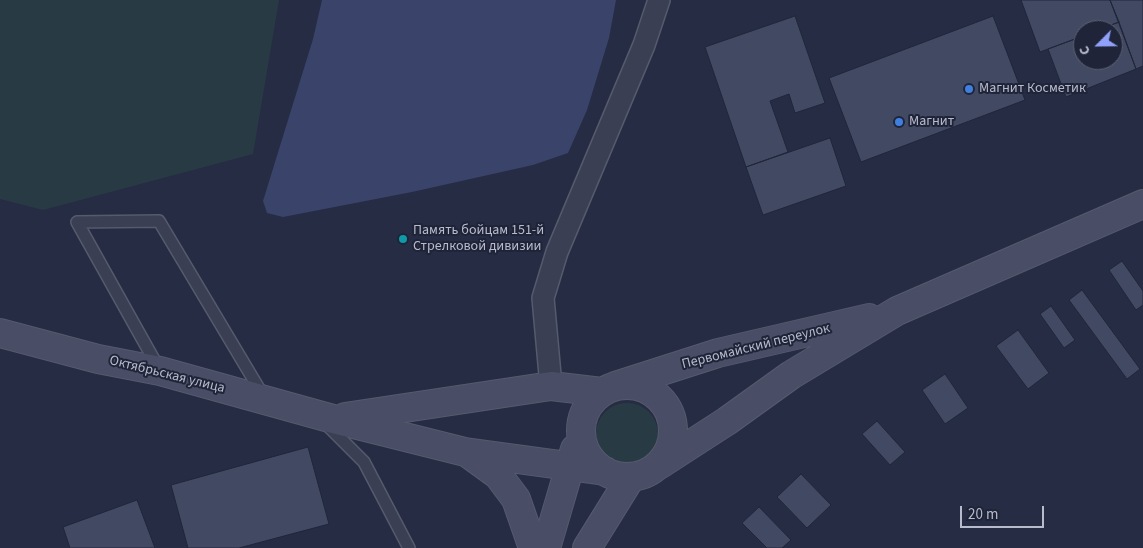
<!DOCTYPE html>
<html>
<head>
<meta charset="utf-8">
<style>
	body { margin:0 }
	#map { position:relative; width:1143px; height:548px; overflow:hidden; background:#262c43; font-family:"Source Sans 3",sans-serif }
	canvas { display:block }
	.north { position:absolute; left:1073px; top:20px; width:50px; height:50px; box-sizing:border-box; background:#1f2438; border:1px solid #5c6073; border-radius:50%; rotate:247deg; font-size:14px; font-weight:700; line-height:20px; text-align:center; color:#b8bbcc }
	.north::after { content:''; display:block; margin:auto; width:18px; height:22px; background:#8fa1fa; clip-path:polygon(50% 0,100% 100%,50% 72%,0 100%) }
	.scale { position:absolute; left:960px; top:506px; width:84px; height:22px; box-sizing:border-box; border:2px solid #b8bbcc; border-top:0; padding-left:6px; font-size:15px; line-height:18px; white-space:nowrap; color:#b8bbcc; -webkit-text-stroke:4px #1f2438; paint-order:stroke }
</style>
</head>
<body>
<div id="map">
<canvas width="1143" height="548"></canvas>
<div class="north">С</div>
<div class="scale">20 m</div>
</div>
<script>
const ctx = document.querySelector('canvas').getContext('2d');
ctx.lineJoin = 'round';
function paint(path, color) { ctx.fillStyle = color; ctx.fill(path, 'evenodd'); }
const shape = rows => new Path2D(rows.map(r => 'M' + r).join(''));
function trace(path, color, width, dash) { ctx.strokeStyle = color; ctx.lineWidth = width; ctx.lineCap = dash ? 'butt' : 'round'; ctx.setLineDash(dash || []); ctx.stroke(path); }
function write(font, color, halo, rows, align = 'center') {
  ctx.font = font + ' "Source Sans 3",sans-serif'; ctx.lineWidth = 4; ctx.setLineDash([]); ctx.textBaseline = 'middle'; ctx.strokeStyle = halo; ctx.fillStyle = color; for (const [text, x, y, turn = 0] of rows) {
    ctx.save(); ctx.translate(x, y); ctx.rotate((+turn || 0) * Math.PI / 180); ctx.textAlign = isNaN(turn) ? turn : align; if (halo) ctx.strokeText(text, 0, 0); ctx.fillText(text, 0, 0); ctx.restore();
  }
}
paint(shape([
	[0,0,279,0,253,154,43,210,0,199],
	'596 434a31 31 0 1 1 62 0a31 31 0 1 1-62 0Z'
]), '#283b44');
paint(shape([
	[322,0,616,0,609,38,587,110,568,153,533,165,412,192,283,217,267,213,263,201,313,39]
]), '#3a436a');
const building = shape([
	[1021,0,1110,0,1119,22,1098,30,1083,30,1083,36,1040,52,1021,0],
	[1110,0,1143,0,1143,66,1136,69,1110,0],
	[795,16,825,103,795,113,789,94,770,101,788,152,746,167,705,47,795,16],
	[993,16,1025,100,861,162,829,78,993,16],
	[1119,22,1136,69,1066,97,1048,49,1083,36,1083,60,1113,60,1113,30,1098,30,1119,22],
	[830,138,846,186,763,215,746,167,830,138],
	[1122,261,1143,291,1143,305,1136,310,1109,270,1122,261],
	[1082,290,1140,369,1127,379,1069,300,1082,290],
	[1051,306,1075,340,1064,348,1040,314,1051,306],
	[1018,330,1049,373,1028,389,996,346,1018,330],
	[945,374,968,408,945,424,922,390,945,374],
	[877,421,905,452,890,465,862,434,877,421],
	[308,447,329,524,239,548,188,548,171,485,308,447],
	[801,474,831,505,807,528,777,497,801,474],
	[137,500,155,548,70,548,63,527,137,500],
	[759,507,791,540,782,548,767,548,742,523,759,507]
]);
paint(building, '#424963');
trace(building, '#21263a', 1);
const lane = shape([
	[158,367,77,222,159,221,264,397],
	[326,424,364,462,409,548]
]);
const street = shape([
	[551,386,543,298,557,252,644,45,659,0]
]);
const secondary = shape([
	[0,333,98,359,160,371,333,419,465,452,605,471],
	'581 431a46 46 0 1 1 92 0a46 46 0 1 1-92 0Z',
	[615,386,718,353,869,318],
	[345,417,551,386,602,392],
	[469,454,498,475,516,499,533,548],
	[659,465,727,421,791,375,897,311,1143,204],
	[546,548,575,449],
	[587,548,631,477]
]);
trace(lane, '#565a6d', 14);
trace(street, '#565a6d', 24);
trace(secondary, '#565a6d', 30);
trace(lane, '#3b3f53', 11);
trace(street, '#3b3f53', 21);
trace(secondary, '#494d66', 28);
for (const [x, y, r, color] of [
	[969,89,5,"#3f7fe0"],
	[899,122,5,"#3f7fe0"],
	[403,239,5,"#0f9aa8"]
]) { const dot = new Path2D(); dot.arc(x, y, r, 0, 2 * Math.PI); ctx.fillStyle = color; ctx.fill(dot); trace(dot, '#1f2438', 2); }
write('14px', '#b8bbcc', '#1f2438', [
	["Магнит Косметик",979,89],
	["Магнит",909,122],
	["Память бойцам 151-й",413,231],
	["Стрелковой дивизии",413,247]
], 'left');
write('14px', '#b8bbcc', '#1f2438', [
	["Первомайский переулок",756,347,-14],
	["Октябрьская улица",167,375,14]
]);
</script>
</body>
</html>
